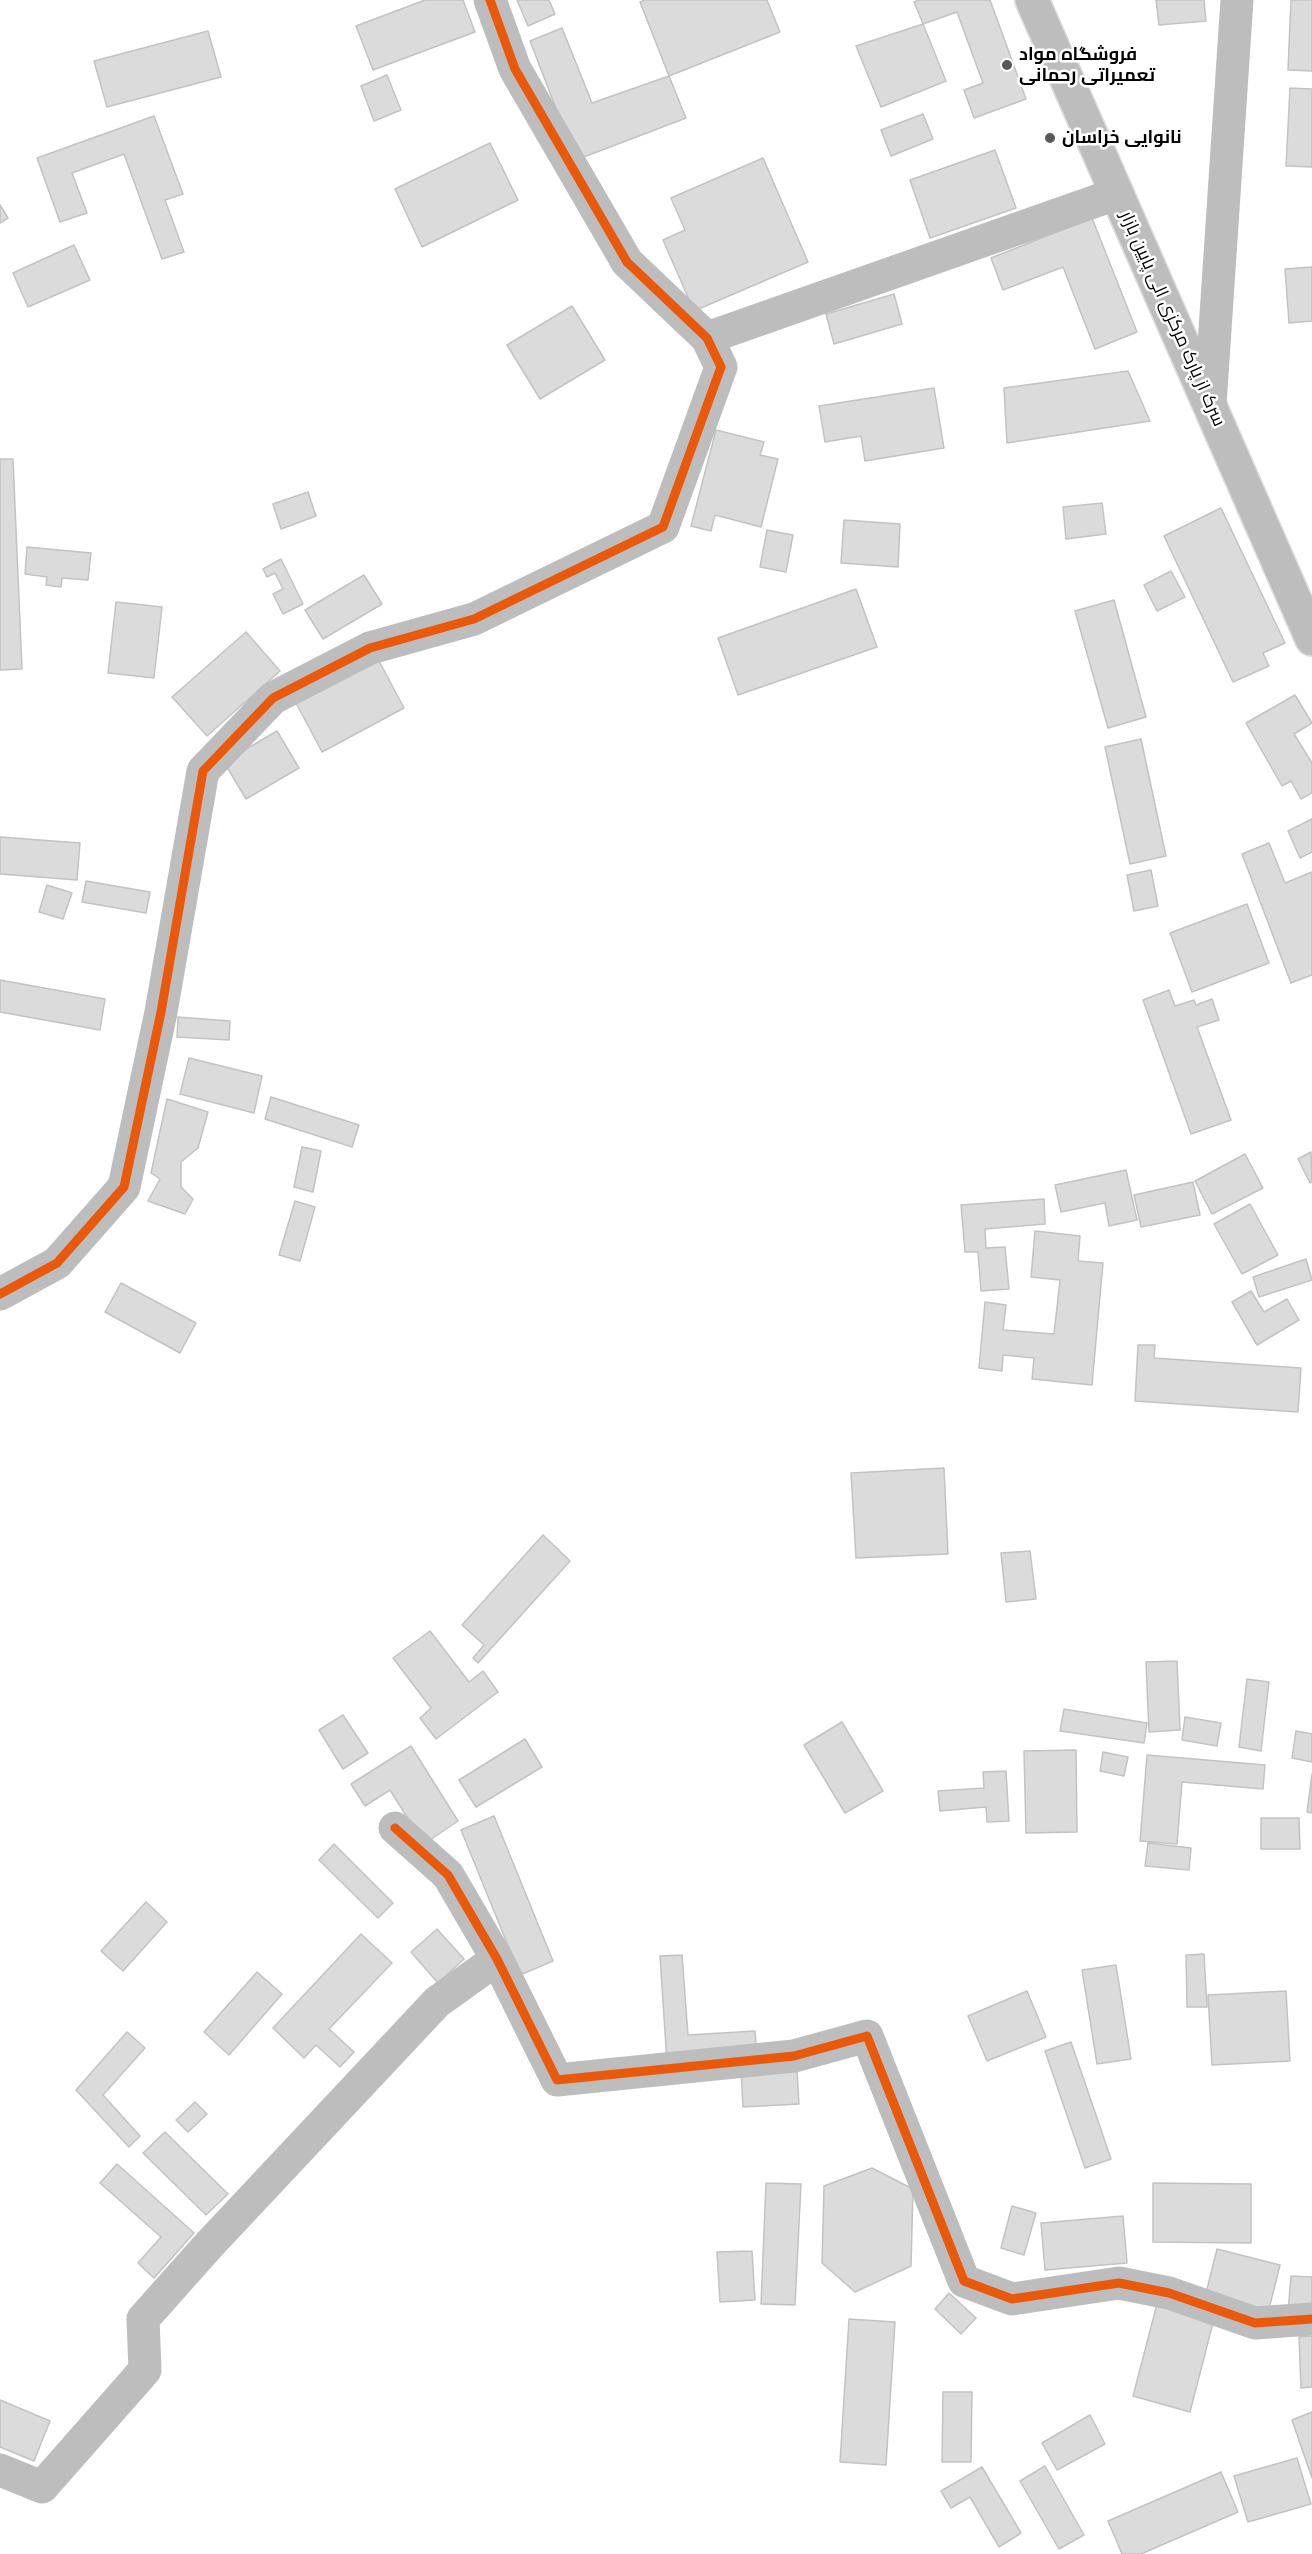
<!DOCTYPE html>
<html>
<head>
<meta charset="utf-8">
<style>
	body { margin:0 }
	canvas { display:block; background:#fff }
</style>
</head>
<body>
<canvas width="1312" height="2554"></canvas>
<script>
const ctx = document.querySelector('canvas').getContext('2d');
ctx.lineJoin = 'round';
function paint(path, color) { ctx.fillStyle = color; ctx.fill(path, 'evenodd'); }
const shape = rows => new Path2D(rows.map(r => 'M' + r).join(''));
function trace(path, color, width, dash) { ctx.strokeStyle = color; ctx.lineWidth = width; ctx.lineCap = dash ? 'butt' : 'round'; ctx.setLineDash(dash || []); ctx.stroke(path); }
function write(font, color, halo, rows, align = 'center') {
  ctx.font = font + ' "Varela Round",Cairo,sans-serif'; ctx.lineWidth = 5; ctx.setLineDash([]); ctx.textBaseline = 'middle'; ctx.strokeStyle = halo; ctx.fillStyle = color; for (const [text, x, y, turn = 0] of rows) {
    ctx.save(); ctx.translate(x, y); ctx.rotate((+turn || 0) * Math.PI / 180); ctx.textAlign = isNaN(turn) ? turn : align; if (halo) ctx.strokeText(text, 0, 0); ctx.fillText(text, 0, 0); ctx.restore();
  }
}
const building = shape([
	[425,0,463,0,475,32,373,70,356,26,425,0],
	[517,0,549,0,555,14,528,26,517,0],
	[645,0,767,0,780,32,669,76,640,2,645,0],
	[919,0,990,0,1026,99,974,118,964,90,983,83,957,12,923,24,914,2,919,0],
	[1156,0,1204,0,1206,21,1159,25,1156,0],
	[1291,0,1312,0,1312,71,1288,70,1291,0],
	[923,24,946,81,881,107,856,46,923,24],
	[562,28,592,103,669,76,686,118,576,160,530,41,562,28],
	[208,31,221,77,107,107,94,61,208,31],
	[387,75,401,110,374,121,361,86,387,75],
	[1290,88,1312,89,1312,167,1286,166,1290,88],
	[923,114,933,139,891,156,881,130,923,114],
	[154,116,183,194,165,200,184,252,162,259,124,154,72,173,87,213,60,222,37,158,154,116],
	[490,143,518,200,422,247,395,189,490,143],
	[995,150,1016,208,930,238,910,180,995,150],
	[763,158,808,262,694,311,663,240,685,230,671,198,763,158],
	[0,205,8,218,0,223,0,205],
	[1092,218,1137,332,1095,349,1063,267,1003,290,991,258,1092,218],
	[74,245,90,280,28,307,13,273,74,245],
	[1312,267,1312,321,1289,323,1285,269,1312,267],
	[894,294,902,324,834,344,826,314,894,294],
	[572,306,605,360,540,399,507,345,572,306],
	[1128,371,1150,421,1007,443,1004,388,1128,371],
	[934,388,944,448,865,461,861,436,825,442,819,406,934,388],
	[716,430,764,442,760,455,778,459,761,527,715,515,711,531,691,526,716,430],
	[0,459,13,459,22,669,0,670,0,459],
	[308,492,316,516,281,529,273,504,308,492],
	[1102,503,1106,534,1066,539,1063,507,1102,503],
	[1221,508,1285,643,1263,653,1269,666,1233,682,1164,536,1221,508],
	[844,520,900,524,898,567,841,563,844,520],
	[767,530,793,535,786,572,760,567,767,530],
	[27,547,91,553,88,580,62,578,61,587,46,585,47,577,25,574,27,547],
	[281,559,303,604,283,614,273,594,283,589,275,573,267,577,263,569,281,559],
	[1171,571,1185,597,1157,611,1144,585,1171,571],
	[364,575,382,604,323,639,305,610,364,575],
	[856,589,877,647,738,695,718,638,856,589],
	[1114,600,1146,717,1108,728,1075,611,1114,600],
	[116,602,162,607,154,678,108,673,116,602],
	[246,632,280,671,207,736,172,697,246,632],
	[377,657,404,708,322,752,295,701,377,657],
	[1295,695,1312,723,1294,734,1312,763,1312,793,1301,799,1291,781,1282,786,1246,723,1295,695],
	[277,731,299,768,246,799,224,762,277,731],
	[1141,739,1166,856,1130,864,1105,747,1141,739],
	[1312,819,1312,852,1300,858,1288,831,1312,819],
	[0,837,80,843,77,880,0,874,0,837],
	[1269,843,1285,883,1312,872,1312,975,1291,983,1242,854,1269,843],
	[1151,870,1158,906,1134,911,1127,875,1151,870],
	[86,881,150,892,146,913,82,902,86,881],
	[47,885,72,893,63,919,39,912,47,885],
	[1247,904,1269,963,1192,992,1170,933,1247,904],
	[0,980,105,999,100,1030,0,1012,0,980],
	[1169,990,1175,1006,1194,1000,1196,1005,1212,999,1219,1020,1197,1027,1231,1120,1191,1134,1143,1000,1169,990],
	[178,1017,230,1021,229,1040,177,1037,178,1017],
	[189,1058,262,1076,254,1113,180,1094,189,1058],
	[271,1097,359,1125,352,1147,265,1119,271,1097],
	[167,1099,208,1112,198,1148,181,1162,181,1187,193,1199,185,1214,148,1201,160,1179,151,1173,167,1099],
	[302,1147,321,1151,313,1192,294,1187,302,1147],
	[1311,1152,1312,1182,1310,1183,1298,1159,1311,1152],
	[1245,1154,1263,1188,1212,1214,1195,1181,1245,1154],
	[1126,1170,1137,1220,1109,1226,1105,1203,1061,1212,1055,1185,1126,1170],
	[1193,1182,1200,1215,1141,1227,1134,1195,1193,1182],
	[1044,1199,1045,1224,985,1229,986,1248,1005,1247,1009,1289,981,1291,978,1252,965,1252,961,1205,1044,1199],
	[295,1201,315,1207,300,1261,279,1255,295,1201],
	[1250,1204,1278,1255,1242,1274,1214,1224,1250,1204],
	[1035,1231,1080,1236,1078,1261,1103,1263,1092,1385,1032,1379,1034,1358,1003,1355,1002,1371,979,1368,985,1302,1006,1305,1003,1330,1054,1334,1060,1280,1031,1277,1035,1231],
	[1306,1259,1312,1280,1259,1297,1253,1277,1306,1259],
	[121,1283,196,1323,180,1353,105,1312,121,1283],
	[1251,1291,1264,1312,1287,1299,1299,1320,1257,1345,1232,1302,1251,1291],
	[1138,1345,1155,1345,1154,1358,1301,1368,1298,1412,1135,1401,1138,1345],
	[944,1468,948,1554,856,1558,851,1473,944,1468],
	[543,1535,570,1561,478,1663,473,1658,484,1645,462,1625,543,1535],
	[1030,1551,1036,1599,1006,1602,1001,1553,1030,1551],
	[430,1631,469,1682,483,1671,498,1692,436,1739,420,1718,431,1708,393,1658,430,1631],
	[1177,1661,1180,1730,1149,1732,1146,1662,1177,1661],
	[1247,1679,1269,1682,1261,1751,1239,1747,1247,1679],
	[1064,1709,1147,1723,1144,1743,1060,1731,1064,1709],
	[343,1715,368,1753,343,1769,319,1730,343,1715],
	[1185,1717,1221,1723,1217,1746,1182,1740,1185,1717],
	[842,1722,883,1791,845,1813,804,1745,842,1722],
	[1296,1731,1312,1734,1312,1762,1292,1758,1296,1731],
	[525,1739,542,1767,476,1807,459,1780,525,1739],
	[411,1746,458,1821,424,1844,390,1790,365,1806,351,1784,411,1746],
	[1076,1750,1077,1832,1026,1833,1024,1751,1076,1750],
	[1103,1752,1128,1757,1124,1776,1100,1771,1103,1752],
	[1147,1755,1265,1765,1263,1789,1182,1782,1177,1844,1140,1841,1147,1755],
	[1006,1771,1009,1821,987,1822,986,1807,940,1811,938,1791,984,1788,983,1772,1006,1771],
	[1312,1774,1312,1813,1307,1812,1312,1774],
	[494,1816,553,1961,520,1975,461,1830,494,1816],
	[1261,1818,1299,1818,1300,1849,1261,1849,1261,1818],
	[1148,1843,1191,1848,1189,1870,1145,1866,1148,1843],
	[334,1844,393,1903,378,1918,319,1860,334,1844],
	[146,1902,167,1922,123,1971,101,1951,146,1902],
	[437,1929,464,1959,438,1983,411,1952,437,1929],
	[361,1934,392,1963,329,2029,354,2052,340,2067,316,2045,304,2058,273,2028,361,1934],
	[1204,1954,1207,2007,1187,2007,1186,1955,1204,1954],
	[682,1955,688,2035,755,2031,757,2058,667,2063,660,1956,682,1955],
	[1116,1965,1131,2059,1097,2064,1082,1970,1116,1965],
	[257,1972,282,1994,229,2055,204,2032,257,1972],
	[1027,1991,1046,2037,987,2061,968,2016,1027,1991],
	[1286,1991,1290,2061,1212,2065,1208,1995,1286,1991],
	[127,2032,145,2048,103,2095,140,2136,129,2147,76,2090,127,2032],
	[1071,2042,1111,2159,1085,2168,1045,2051,1071,2042],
	[797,2070,799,2104,743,2107,741,2072,797,2070],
	[195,2102,207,2114,188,2132,176,2120,195,2102],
	[165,2132,228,2194,206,2215,143,2153,165,2132],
	[117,2164,194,2233,154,2278,138,2263,161,2237,100,2183,117,2164],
	[872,2168,913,2189,911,2266,855,2292,822,2263,824,2186,872,2168],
	[766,2183,801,2184,795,2305,761,2304,766,2183],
	[1153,2183,1251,2184,1251,2243,1153,2242,1153,2183],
	[1012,2206,1036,2213,1024,2255,1001,2248,1012,2206],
	[1123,2216,1127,2263,1045,2270,1041,2223,1123,2216],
	[1217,2249,1280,2265,1268,2313,1205,2297,1217,2249],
	[752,2251,755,2300,720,2302,717,2252,752,2251],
	[1291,2276,1312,2277,1312,2312,1288,2311,1291,2276],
	[949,2293,976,2318,961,2334,935,2309,949,2293],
	[1157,2304,1214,2319,1190,2412,1133,2396,1157,2304],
	[849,2319,895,2322,886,2465,840,2462,849,2319],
	[1312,2336,1312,2387,1301,2388,1299,2337,1312,2336],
	[943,2392,972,2392,971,2462,942,2462,943,2392],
	[0,2400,50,2421,34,2461,0,2447,0,2400],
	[1312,2412,1312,2478,1292,2420,1312,2412],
	[1090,2415,1105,2444,1057,2470,1042,2443,1090,2415],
	[1297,2458,1311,2504,1248,2522,1234,2476,1297,2458],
	[1045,2466,1084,2535,1059,2549,1020,2481,1045,2466],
	[982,2467,1021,2533,999,2547,970,2497,951,2508,941,2491,982,2467],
	[1221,2472,1238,2512,1141,2554,1122,2554,1108,2521,1221,2472]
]);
paint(building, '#dbdbdb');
trace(building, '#c3c3c3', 1.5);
const major = shape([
	[1032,0,1312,639]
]);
trace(major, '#dbdbdb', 36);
trace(shape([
	[707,338,1116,194],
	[1210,405,1237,0],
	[0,1294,57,1263,124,1187,161,1012,203,771,273,698,370,648,474,619,663,527,721,367,707,338,627,262,515,69,490,0],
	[395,1828,448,1875,497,1959,557,2080,794,2056,867,2036,964,2281,1012,2299,1119,2283,1169,2293,1255,2323,1312,2319],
	[0,2470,42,2487,145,2370,143,2319,208,2246,437,2002,497,1959]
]), '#bdbdbd', 33);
trace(major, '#bdbdbd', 33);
trace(shape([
	[0,1294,57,1263,124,1187,161,1012,203,771,273,698,370,648,474,619,663,527,721,367,707,338,627,262,515,69,490,0],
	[395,1828,448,1875,497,1959,557,2080,794,2056,867,2036,964,2281,1012,2299,1119,2283,1169,2293,1255,2323,1312,2319]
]), '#e8590c', 9);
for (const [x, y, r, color] of [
	[1007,65,6,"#595959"],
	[1050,138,6,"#595959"]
]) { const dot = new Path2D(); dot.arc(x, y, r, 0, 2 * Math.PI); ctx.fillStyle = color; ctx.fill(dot); trace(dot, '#fff', 2); }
write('bold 18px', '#000', '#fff', [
	["فروشگاه مواد",1019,55],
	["تعمیراتی رحمانی",1019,76],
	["نانوایی خراسان",1062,138]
], 'left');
write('18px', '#000', '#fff', [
	["سرک از پارک مرکزی الی پایین بازار",1172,319,66]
]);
</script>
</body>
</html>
